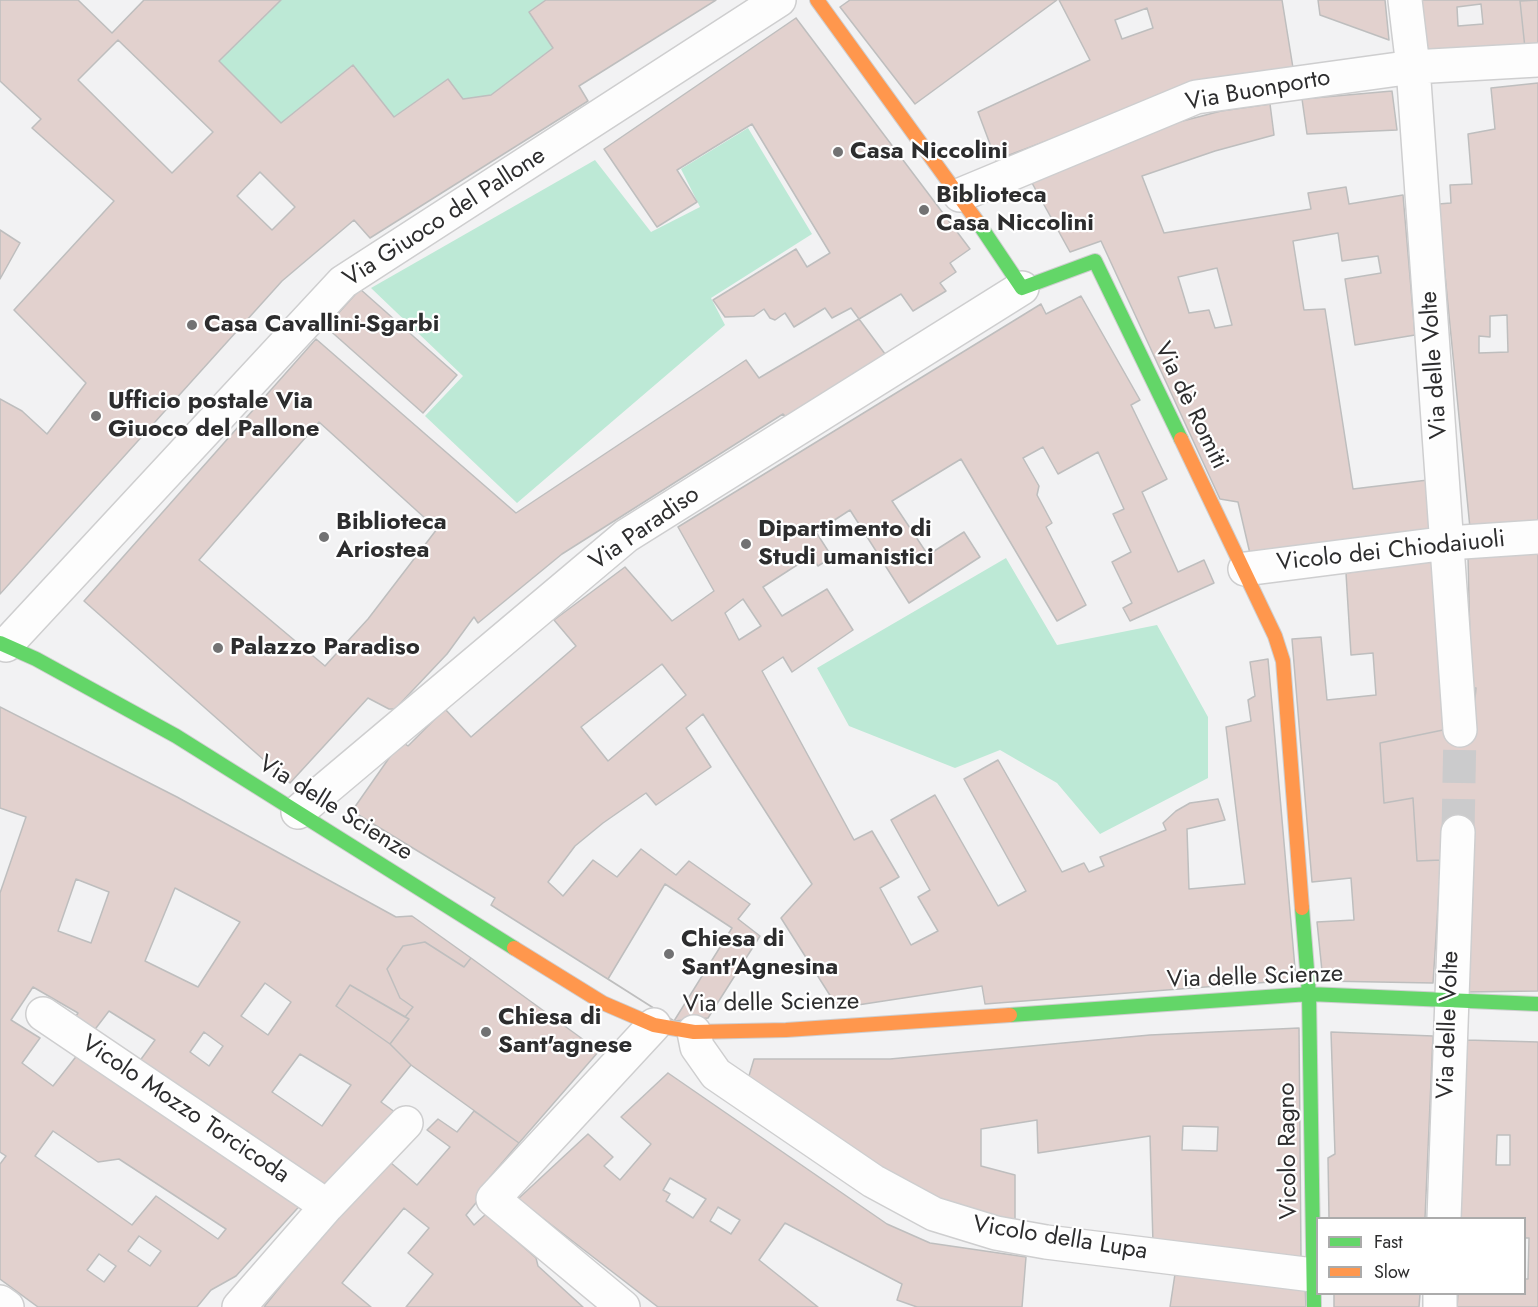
<!DOCTYPE html>
<html>
<head>
<meta charset="utf-8">
<style>
	body { margin:0 }
	#map { position:relative; width:1538px; height:1307px; overflow:hidden; background:#f2f2f3; font-family:Jost,sans-serif }
	canvas { display:block }
	.legend { position:absolute; left:1316px; top:1217px; width:210px; height:78px; box-sizing:border-box; background:#fff; border:2px solid #ababab; margin:0; padding:8px 10px; list-style:none; font-size:18px; color:#2d2d2e }
	.legend li { display:flex; align-items:center; gap:12px; height:30px }
	.legend b { width:30px; border:2px solid #ababab }
</style>
</head>
<body>
<div id="map">
<canvas width="1538" height="1307"></canvas>
<ul class="legend">
<li><b style="height:8px;background:#63d668"></b>Fast</li>
<li><b style="height:8px;background:#ff974d"></b>Slow</li>
</ul>
</div>
<script>
const ctx = document.querySelector('canvas').getContext('2d');
ctx.lineJoin = 'round';
function paint(path, color) { ctx.fillStyle = color; ctx.fill(path, 'evenodd'); }
const shape = rows => new Path2D(rows.map(r => 'M' + r).join(''));
function trace(path, color, width, dash) { ctx.strokeStyle = color; ctx.lineWidth = width; ctx.lineCap = dash ? 'butt' : 'round'; ctx.setLineDash(dash || []); ctx.stroke(path); }
function write(font, color, halo, rows, align = 'center') {
  ctx.font = font + ' Jost,sans-serif'; ctx.lineWidth = 4.5; ctx.setLineDash([]); ctx.textBaseline = 'middle'; ctx.strokeStyle = halo; ctx.fillStyle = color; for (const [text, x, y, turn = 0] of rows) {
    ctx.save(); ctx.translate(x, y); ctx.rotate((+turn || 0) * Math.PI / 180); ctx.textAlign = isNaN(turn) ? turn : align; if (halo) ctx.strokeText(text, 0, 0); ctx.fillText(text, 0, 0); ctx.restore();
  }
}
paint(shape([
	[281,0,546,0,530,12,553,48,491,95,463,99,448,79,394,117,353,65,281,123,219,61],
	[748,128,812,234,711,298,725,325,517,503,425,416,463,376,371,288,595,160,651,232,700,207,681,169],
	[1006,558,1057,645,1157,625,1208,717,1208,778,1100,834,1057,783,1000,750,955,768,849,726,817,668]
]), '#bde9d6');
const building = shape([
	[0,0,78,0,112,33,144,0,281,0,219,61,281,123,353,65,394,117,448,79,463,99,491,95,553,48,529,12,546,0,716,0,579,86,588,101,370,238,354,220,282,281,0,594,0,399,22,411,47,434,86,383,14,310,114,201,32,128,41,119,0,81,0,0],
	[118,40,213,132,172,173,78,80,118,40],
	[260,172,295,207,272,230,237,196,260,172],
	[850,0,1057,0,915,104,840,7,850,0],
	[1059,0,1282,0,1294,74,1192,86,996,160,978,112,1090,60,1059,0],
	[1147,8,1153,28,1122,39,1115,20,1147,8],
	[1318,0,1385,0,1389,40,1320,15,1318,0],
	[1419,0,1529,0,1520,1,1525,48,1437,58,1424,44,1419,0],
	[1481,4,1483,24,1458,26,1457,7,1481,4],
	[1538,0,1538,47,1525,48,1520,1,1538,0],
	[796,18,970,249,950,263,956,272,940,283,946,291,913,311,901,294,859,319,851,308,832,318,825,308,794,327,785,313,775,320,770,318,764,309,754,316,725,317,713,300,796,249,807,267,830,253,752,124,677,170,697,202,657,227,604,149,796,18],
	[1538,83,1538,524,1470,528,1438,204,1451,203,1450,185,1472,184,1468,134,1495,129,1491,88,1538,83],
	[1507,315,1508,352,1479,353,1479,336,1490,337,1490,316,1507,315],
	[1392,91,1397,130,1307,134,1302,99,1392,91],
	[1270,104,1274,135,1215,151,1142,176,1164,233,1311,209,1308,193,1346,187,1349,204,1403,195,1415,335,1355,345,1345,279,1381,273,1378,256,1342,261,1338,233,1293,241,1304,310,1325,309,1353,489,1428,480,1434,533,1251,558,1238,502,1220,499,1101,241,1070,252,1032,183,1156,128,1221,111,1270,104],
	[1217,268,1232,325,1215,328,1209,310,1189,313,1178,277,1217,268],
	[0,230,20,243,0,279,0,230],
	[360,289,457,375,423,413,326,327,360,289],
	[1081,296,1140,400,1131,405,1167,479,1142,492,1178,572,1204,560,1214,583,1130,621,1123,608,1132,603,1112,562,1131,552,1113,514,1124,509,1098,452,1058,474,1043,447,1023,458,1039,486,1037,495,1052,523,1046,527,1086,605,1057,621,961,459,892,501,928,555,964,532,980,557,909,603,850,510,816,532,832,557,818,566,811,556,763,587,782,616,827,589,853,630,792,672,783,657,762,671,854,840,872,831,899,877,880,888,911,945,938,931,918,897,930,890,891,820,935,795,998,906,1026,891,964,779,998,760,1062,872,1084,863,1089,872,1104,866,1100,857,1166,830,1163,823,1176,811,1190,803,1218,799,1225,820,1187,829,1189,889,1245,884,1226,727,1251,721,1248,700,1255,696,1250,662,1268,659,1296,980,985,1004,982,986,838,1008,781,918,812,884,703,714,686,728,711,767,656,805,646,793,603,823,575,846,548,882,563,896,593,860,617,877,641,849,676,875,689,861,750,904,738,919,760,936,708,1018,674,1021,491,905,495,898,352,811,401,741,408,746,445,709,471,737,576,646,554,620,625,567,672,621,714,591,678,527,1041,304,1046,314,1081,296],
	[743,599,761,626,739,640,725,613,743,599],
	[662,664,686,695,608,761,581,727,662,664],
	[859,319,891,362,789,420,783,414,562,554,478,623,474,617,447,654,395,709,389,709,368,698,290,783,84,601,316,339,516,513,746,360,759,378,859,319],
	[319,422,437,529,368,619,325,666,199,560,319,422],
	[1538,550,1538,991,1465,992,1472,833,1442,831,1441,860,1417,861,1413,798,1384,803,1380,743,1443,730,1472,730,1476,688,1471,688,1468,556,1538,550],
	[1437,560,1443,730,1380,743,1384,803,1413,798,1417,861,1441,860,1433,983,1323,981,1317,922,1354,920,1351,878,1312,882,1292,639,1321,637,1327,700,1376,695,1373,653,1351,655,1346,573,1437,560],
	[0,707,177,797,396,917,412,916,471,958,464,967,425,942,403,946,387,969,400,998,413,1007,405,1017,350,985,336,1006,390,1044,411,1065,381,1102,399,1115,330,1191,139,1062,155,1040,109,1011,93,1032,74,1019,78,1013,33,987,11,1020,40,1038,22,1063,53,1086,82,1049,305,1200,236,1276,211,1290,197,1307,38,1307,0,1279,0,1164,6,1156,0,1152,0,893,26,817,0,808,0,707],
	[76,879,109,892,91,943,58,931,76,879],
	[175,888,240,922,198,987,145,961,175,888],
	[265,983,291,1002,268,1035,241,1016,265,983],
	[204,1032,223,1046,209,1066,190,1052,204,1032],
	[300,1054,351,1085,322,1126,272,1092,300,1054],
	[53,1131,98,1162,119,1159,226,1229,218,1239,156,1196,132,1225,35,1156,53,1131],
	[139,1236,161,1251,150,1266,128,1251,139,1236],
	[99,1254,116,1266,104,1282,87,1270,99,1254],
	[665,884,732,928,674,1021,608,979,665,884],
	[425,942,464,967,471,958,599,1051,519,1143,411,1065,390,1044,409,1019,405,1017,413,1007,400,998,387,969,403,946,425,942],
	[350,985,409,1019,390,1044,336,1006,350,985],
	[1299,1028,1301,1258,1153,1244,1150,1136,1038,1153,1037,1120,981,1129,981,1166,1015,1175,1015,1223,913,1193,746,1086,754,1059,890,1059,1150,1035,1299,1028],
	[1183,1126,1218,1127,1217,1151,1182,1150,1183,1126],
	[1331,1032,1433,1036,1425,1218,1329,1218,1328,1158,1335,1154,1331,1032],
	[1466,1040,1538,1042,1538,1307,1457,1307,1458,1294,1524,1294,1524,1279,1528,1279,1529,1238,1524,1238,1524,1218,1460,1218,1466,1040],
	[1497,1135,1510,1135,1510,1165,1496,1165,1497,1135],
	[668,1073,887,1224,930,1243,1026,1257,1022,1307,917,1307,897,1300,902,1284,785,1223,759,1260,818,1307,658,1307,518,1199,588,1134,613,1157,604,1166,620,1180,651,1144,621,1117,668,1073],
	[670,1178,706,1199,693,1218,666,1201,670,1194,663,1190,670,1178],
	[718,1207,740,1220,731,1234,710,1221,718,1207],
	[474,1111,519,1143,490,1177,494,1181,466,1215,474,1225,486,1214,536,1258,538,1266,583,1307,406,1307,433,1274,408,1253,429,1228,404,1208,342,1283,371,1307,264,1307,384,1157,417,1185,450,1147,427,1130,438,1119,457,1132,474,1111],
	[1175,1274,1305,1285,1306,1307,1170,1307,1175,1274],
	[1334,1294,1420,1294,1419,1307,1334,1307,1334,1294]
]);
paint(building, '#e2d1ce');
trace(building, '#bebebe', 1.5);
trace(shape([
	[1458,832,1460,730]
]), '#cbcbcc', 33, [33, 16]);
const street = shape([
	[1405,0,1413,67,1460,730],
	[960,195,1196,97,1413,67,1538,60],
	[1245,569,1448,543,1538,537],
	[6,645,343,282,779,0],
	[298,812,626,536,1022,288],
	[43,1014,327,1206],
	[694,1032,697,1047,716,1074,873,1181,934,1214,996,1233,1046,1242,1313,1275],
	[1444,1218,1458,832],
	[0,1302,7,1307],
	[239,1307,327,1206,406,1123],
	[623,1307,493,1199,654,1025],
	[1440,1307,1440,1294]
]);
const fast = shape([
	[977,221,1022,288,1095,261,1181,439],
	[0,643,36,659,176,736,514,948],
	[1302,908,1309,994,1314,1307],
	[1010,1015,1309,994,1538,1004]
]);
const slow = shape([
	[817,0,977,221],
	[1181,439,1275,636,1283,661,1302,908],
	[514,948,603,1003,654,1025,694,1032,786,1030,1010,1015]
]);
trace(street, '#cececf', 36);
trace(fast, '#cececf', 16);
trace(slow, '#cececf', 16);
trace(street, '#fdfdfd', 33);
trace(fast, '#63d668', 14);
trace(slow, '#ff974d', 14);
for (const [x, y, r, color] of [
	[838,152,6,"#727273"],
	[924,210,6,"#727273"],
	[192,325,6,"#727273"],
	[96,416,6,"#727273"],
	[324,537,6,"#727273"],
	[746,544,6,"#727273"],
	[218,648,6,"#727273"],
	[669,954,6,"#727273"],
	[486,1032,6,"#727273"]
]) { const dot = new Path2D(); dot.arc(x, y, r, 0, 2 * Math.PI); ctx.fillStyle = color; ctx.fill(dot); trace(dot, '#fff', 2); }
write('24px', '#2d2d2e', '#fff', [
	["Via Buonporto",1258,91,-10],
	["Via Giuoco del Pallone",445,218,-33],
	["Via delle Volte",1435,365,-94],
	["Via dè Romiti",1190,406,64],
	["Via Paradiso",645,529,-35],
	["Vicolo dei Chiodaiuoli",1391,552,-6],
	["Via delle Scienze",335,809,32],
	["Via delle Scienze",1255,978,-2],
	["Via delle Scienze",771,1004,-1],
	["Via delle Volte",1449,1025,-88],
	["Vicolo Mozzo Torcicoda",185,1110,34],
	["Vicolo Ragno",1289,1151,-91],
	["Vicolo della Lupa",1060,1239,9]
]);
write('bold 24px', '#2d2d2e', '#fff', [
	["Casa Niccolini",850,152],
	["Biblioteca",936,196],
	["Casa Niccolini",936,224],
	["Casa Cavallini-Sgarbi",204,325],
	["Ufficio postale Via",108,402],
	["Giuoco del Pallone",108,430],
	["Biblioteca",336,523],
	["Ariostea",336,551],
	["Dipartimento di",758,530],
	["Studi umanistici",758,558],
	["Palazzo Paradiso",230,648],
	["Chiesa di",681,940],
	["Sant'Agnesina",681,968],
	["Chiesa di",498,1018],
	["Sant'agnese",498,1046]
], 'left');
</script>
</body>
</html>
